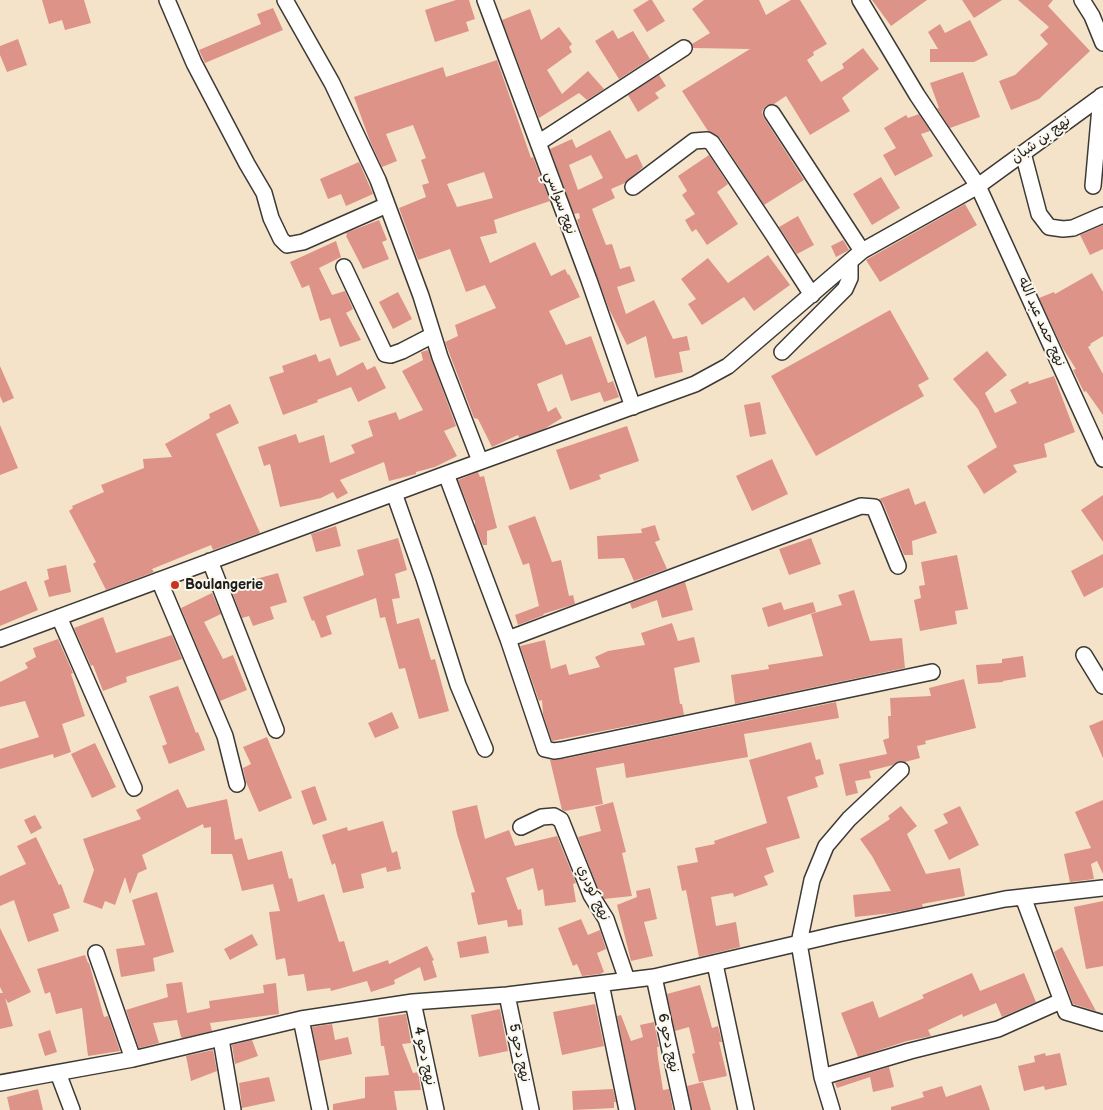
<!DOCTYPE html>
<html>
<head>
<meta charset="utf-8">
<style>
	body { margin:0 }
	canvas { display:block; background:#f5e3c9 }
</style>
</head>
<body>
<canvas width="1103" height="1110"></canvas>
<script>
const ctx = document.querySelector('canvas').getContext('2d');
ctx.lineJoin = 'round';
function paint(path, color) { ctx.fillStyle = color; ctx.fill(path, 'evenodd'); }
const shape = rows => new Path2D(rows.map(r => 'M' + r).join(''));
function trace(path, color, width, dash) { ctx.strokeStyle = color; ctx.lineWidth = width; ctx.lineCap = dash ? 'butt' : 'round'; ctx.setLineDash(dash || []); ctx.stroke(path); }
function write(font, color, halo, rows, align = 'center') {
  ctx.font = font + ' "Balsamiq Sans","Playpen Sans Arabic",sans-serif'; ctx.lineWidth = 4; ctx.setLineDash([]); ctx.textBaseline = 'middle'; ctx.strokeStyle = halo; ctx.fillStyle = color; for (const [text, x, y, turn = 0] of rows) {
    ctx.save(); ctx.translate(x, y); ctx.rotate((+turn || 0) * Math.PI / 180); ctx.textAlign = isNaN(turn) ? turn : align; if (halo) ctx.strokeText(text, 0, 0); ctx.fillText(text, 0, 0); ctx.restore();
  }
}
paint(shape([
	[42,0,84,0,91,23,65,30,62,20,49,24],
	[456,0,469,0,475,19,466,22,469,31,435,42,425,10],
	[649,0,652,0,665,21,647,32,633,10],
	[704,0,759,0,766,15,791,0,800,0,827,44,813,52,814,55,807,60,821,82,844,68,842,64,863,48,879,69,842,98,850,111,810,135,786,96,774,104,767,105,764,108,762,112,764,118,804,180,764,205,720,138,708,131,682,91,750,49,693,48,692,44,710,33,692,9],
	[872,0,927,0,891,26],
	[962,0,1002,0,974,18],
	[1018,0,1053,0,1048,6,1090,51,1039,99,1011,110,999,81,1015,75,1048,44,1040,35,1049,27],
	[273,8,283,30,205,63,199,50,261,24,257,14],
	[530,9,541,40,559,27,572,44,569,47,572,52,547,70,562,94,588,71,604,89,587,100,579,93,539,118,502,20],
	[970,20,988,55,974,62,930,62,930,49,938,49,928,32,940,24,945,33],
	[613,30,618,39,633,31,650,59,619,79,595,41],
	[18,39,27,65,7,72,0,55,0,46],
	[497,60,531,158,533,157,550,201,494,220,497,233,480,237,490,263,535,242,551,276,565,269,568,275,569,274,580,297,549,311,566,345,591,336,608,383,613,381,619,397,604,402,600,392,571,401,562,374,537,384,548,412,556,407,562,418,544,429,519,438,518,435,492,447,478,419,474,418,445,342,458,336,455,325,496,308,485,285,466,292,450,249,418,260,399,208,426,197,422,185,429,183,421,160,426,158,413,125,386,134,397,161,382,167,370,141,354,97,443,67,446,77],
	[484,172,493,198,457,207,447,184],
	[963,72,980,117,950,128,937,108,939,108,930,83],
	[659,75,666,86,655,93,659,98,638,112,628,95],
	[919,114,930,131,921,134,933,156,895,176,883,155,896,148,884,128,906,115,908,118],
	[610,130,626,159,637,154,643,167,625,183,611,189,615,198,592,209,606,245,612,244,620,269,630,266,635,281,617,287,626,314,654,300,673,339,687,336,690,350,679,352,683,372,655,378,646,336,627,345,609,309,577,220,580,218,579,213,574,214,550,149,572,139,576,148],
	[591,155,603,178,578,190,569,165],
	[709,155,728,184,717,192,738,224,707,245,696,229,692,232,685,220,695,214,682,195,687,191,678,176],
	[359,162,373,194,346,206,341,194,328,199,320,179],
	[881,177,900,208,872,225,853,194],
	[965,204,977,225,880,282,866,260],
	[798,216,814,245,797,254,779,227],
	[379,220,387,240,382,242,389,259,363,269,346,236,347,235,346,233],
	[1103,225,1103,249,1090,255,1080,235],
	[843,240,849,250,836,257,831,246],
	[336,241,341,257,319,268,332,295,345,291,353,309,346,313,361,340,340,347,330,318,320,321,309,285,302,288,290,262],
	[768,255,790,285,754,311,744,297,702,325,688,304,696,299,681,279,708,258,728,283],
	[1092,273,1103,292,1103,336,1090,344,1091,345,1088,347,1103,374,1103,415,1086,391,1084,392,1073,370,1076,369,1062,347,1039,298,1054,292,1055,294],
	[398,292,412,319,393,329,379,302],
	[890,310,929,379,918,385,924,396,816,456,771,376],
	[428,350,456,426,444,431,457,456,435,467,416,472,416,474,389,481,384,462,340,480,348,493,337,499,333,492,321,498,280,507,270,464,264,466,258,447,296,434,299,443,324,435,330,463,355,453,351,445,373,436,368,421,396,412,399,420,423,410,402,371,423,360,421,352],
	[987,351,1007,375,985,393,995,413,1017,403,1010,390,1028,381,1029,384,1054,376,1075,432,1044,444,1047,457,1013,465,1017,472,984,494,967,466,997,447,978,409,953,379],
	[316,354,319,362,330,358,337,376,363,362,367,370,375,366,386,388,358,402,351,387,317,400,318,402,283,415,269,377,284,372,282,366],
	[0,366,14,398,3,403,0,396],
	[760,402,766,434,750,437,744,405],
	[230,404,239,423,216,434,260,533,213,550,211,545,152,569,154,572,106,590,93,564,96,562,69,511,73,508,72,506,104,492,101,485,144,468,143,459,172,457,165,444,210,418,209,414],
	[0,425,18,468,0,475],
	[627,426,639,461,599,475,601,479,570,490,556,450],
	[772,459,788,494,752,511,736,476],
	[478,472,480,477,484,476,497,528,487,531,487,545,483,545,475,526,475,520,474,521,458,480],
	[909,488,915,505,925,501,937,533,912,541,913,555,904,555,883,503,879,499],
	[1103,495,1103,542,1081,510],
	[535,516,552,562,561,560,569,596,573,595,575,604,543,614,544,615,518,625,515,615,539,606,529,563,523,565,508,526],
	[655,525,660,540,655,542,667,569,634,581,624,558,598,559,597,536,642,533,641,529],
	[336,526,341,546,316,552,311,534],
	[398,538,407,570,395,574,400,598,392,599,397,624,419,618,431,660,435,659,449,711,419,719,405,668,399,669,385,617,380,618,376,598,326,616,332,634,321,638,314,620,312,621,303,597,364,575,357,550],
	[811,538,821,564,789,575,779,549],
	[1103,554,1103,587,1084,597,1071,571],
	[957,555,968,609,955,611,957,624,920,631,914,600,921,598,919,586,925,585,921,562],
	[66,565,71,592,49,597,44,581,49,579,47,569],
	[278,573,287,602,270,607,274,619,253,626,249,616,242,618,230,586],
	[26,581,38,610,0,626,0,591],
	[685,582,693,610,662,618,657,600,632,609,630,603],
	[854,590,870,641,902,638,905,668,735,704,731,675,769,669,768,665,823,656,811,614,842,605,838,595],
	[212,593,221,614,204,622,223,659,233,655,247,690,220,701,181,608],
	[781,602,784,610,813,602,816,612,768,627,762,608],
	[103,617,116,653,172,635,182,659,126,677,127,682,103,691,93,665,91,666,74,628],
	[672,623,678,641,694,637,700,662,674,668,680,704,682,704,684,715,552,741,543,714,542,700,539,701,520,646,545,640,551,669,566,664,569,675,600,667,595,657,608,651,645,645,641,633],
	[58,639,73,673,71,674,85,716,62,724,71,752,54,758,53,754,0,769,0,749,39,737,25,701,0,707,0,682,28,668,25,663,36,657,33,648],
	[1023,656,1026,677,1003,681,1003,682,978,684,976,665,1002,663,1002,659],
	[964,679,976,728,925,741,926,744,917,746,920,758,905,762,898,761,893,765,869,771,871,778,855,781,858,793,846,796,839,764,887,754,883,740,889,738,888,716,891,716,890,698,931,696,929,688],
	[178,686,196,733,198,732,205,750,169,764,162,746,167,744,149,696],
	[836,702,839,718,744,734,748,757,626,778,624,763,596,768,603,804,565,811,562,810,550,760,563,759],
	[392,712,399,728,375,738,368,723],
	[1103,720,1103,758,1089,726],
	[267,737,292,798,259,812,246,782,243,768,251,764,243,747],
	[811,742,816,760,820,759,824,774,815,777,818,787,787,797,800,838,766,848,774,872,764,876,768,885,734,897,733,893,711,897,716,926,736,922,740,947,699,957,686,890,682,891,677,866,698,862,695,848,715,844,714,841,767,823,749,760],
	[95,743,116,787,92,798,71,754],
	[315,786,327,820,313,825,301,791],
	[178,789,187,808,227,799,235,840,242,838,248,860,282,851,289,879,292,878,298,902,324,894,339,942,344,941,353,972,388,960,389,964,427,946,434,960,432,961,437,977,424,981,420,967,394,980,395,984,371,992,367,981,331,991,330,988,307,991,304,974,288,976,285,958,276,960,269,912,280,911,273,884,242,891,232,854,211,854,211,827,204,828,203,824,142,855,147,869,138,873,130,894,125,877,115,905,105,901,102,909,83,902,94,870,83,839,141,819,136,810],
	[1103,800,1103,874,1097,861,1091,864,1094,879,1070,882,1064,854,1091,848,1075,812],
	[613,802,626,852,622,853,632,896,604,899,599,891,578,837,601,831,595,807],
	[477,805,485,839,509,830,515,846,557,836,576,883,573,884,576,902,545,906,543,889,538,891,533,868,506,878,518,910,521,909,523,925,508,927,507,920,478,925,471,893,475,892,457,834,452,811],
	[901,806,917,826,907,834,926,874,960,868,965,896,922,904,923,907,892,913,855,917,853,895,891,891,872,856,860,839,890,819,888,816],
	[960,806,979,845,949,860,934,830,948,823,943,814],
	[35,815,42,828,31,834,24,820],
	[383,821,392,853,397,851,401,869,387,872,386,867,361,874,364,888,343,893,335,863,332,865,322,835,347,827,348,831],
	[36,837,59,885,61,884,70,908,53,914,59,931,28,942,14,900,0,906,0,876,26,864,17,846],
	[650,888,657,919,644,922,653,956,631,961,617,905,637,897,636,891],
	[157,892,174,952,153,958,155,971,121,977,116,949,145,945,132,900],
	[1103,901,1103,966,1086,969,1074,907],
	[581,919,588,935,600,930,606,949,597,953,604,972,600,974,582,976,577,964,573,966,558,928],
	[0,928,31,992,8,1003,5,998,13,1026,0,1029,0,993,3,993,0,987],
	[252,934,258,945,230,960,224,949],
	[486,936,489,953,460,958,457,942],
	[1062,947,1077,976,1096,1011,1073,1004,1054,952],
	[85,955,88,963,89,963,104,1017,108,1016,120,1051,88,1056,82,1008,56,1014,50,992,45,994,37,969],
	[972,973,980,991,1024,973,1036,1002,1002,1017,996,1003,963,1017,962,1014,928,1030,931,1036,907,1041,858,1057,841,1013,873,1001,879,1018,924,998,922,995],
	[182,982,187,1013,210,1008,209,1001,264,993,263,985,276,983,279,1014,210,1023,212,1031,183,1038,181,1037,177,1020,153,1023,159,1043,139,1048,126,1010,168,997,166,984],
	[700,985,712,1028,718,1026,722,1042,719,1042,727,1076,699,1082,692,1054,695,1053,689,1027,675,1031,667,994],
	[595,1004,604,1046,562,1055,553,1012],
	[500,1009,508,1051,479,1057,471,1015],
	[406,1014,411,1043,402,1044,413,1073,418,1072,421,1090,394,1091,397,1110,333,1110,333,1104,365,1098,365,1077,389,1075,384,1046,381,1046,378,1018],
	[621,1015,631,1041,643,1037,640,1025,654,1022,659,1047,657,1047,658,1058,663,1090,669,1089,673,1110,636,1110,617,1016],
	[332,1024,335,1040,348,1037,352,1054,319,1061,312,1027],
	[50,1030,57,1052,45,1056,38,1034],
	[252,1040,258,1056,235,1064,232,1045],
	[213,1050,217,1071,191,1081,186,1056],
	[1045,1053,1046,1056,1060,1053,1067,1085,1045,1090,1044,1086,1024,1091,1018,1066,1035,1062,1034,1056],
	[889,1067,894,1087,873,1092,870,1077,837,1088,835,1083],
	[269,1077,275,1101,242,1108,239,1083],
	[703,1082,711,1110,692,1110,687,1086],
	[981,1085,990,1110,891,1110,891,1107,924,1097,922,1092,942,1086,946,1097],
	[38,1089,43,1110,10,1110,7,1097],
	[613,1089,616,1102,614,1102,614,1108,573,1110,572,1091]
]), '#dd9387');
const minor = shape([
	[167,0,194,63,247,164,264,193,271,218,281,239,287,245,303,242,387,205],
	[285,0,332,83,378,180,421,296,440,357,480,461],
	[485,0,589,280,633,407],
	[860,0,917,95,978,186,1103,459],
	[1082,0,1092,16,1103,43],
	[772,113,862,251],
	[538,143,684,48],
	[1023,153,1039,214,1049,227,1063,229,1073,228,1103,215],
	[1093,186,1101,96],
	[633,187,694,141,707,140,712,143,772,233,812,295],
	[344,267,385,354,391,355,402,351,433,335],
	[782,352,845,289,850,278,850,262],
	[446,474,508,639,545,749,554,751,561,750,932,672],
	[394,493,424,578,458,685,485,749],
	[210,561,276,730],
	[159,580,225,736,237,784],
	[59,617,134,788],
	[0,639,446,474,695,384,728,366,862,251,978,186,1103,95],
	[508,639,861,506,874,507,898,566],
	[1084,655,1103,686],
	[521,827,542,817,554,816,561,820,591,895,606,919,627,980],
	[1023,897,1066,1012,1103,1023],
	[96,953,133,1059],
	[715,964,746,1110],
	[654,977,683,1110],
	[601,984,627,1110],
	[507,995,531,1110],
	[413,1002,436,1110],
	[301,1019,320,1110],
	[221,1039,233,1110],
	[58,1073,72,1110],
	[822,1077,910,1051,998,1029,1061,1001],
	[0,1083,133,1059,301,1019,413,1002,507,995,654,977,838,934,1005,899,1103,888],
	[832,1110,822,1077,799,943,812,880,826,846,849,819,901,770]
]);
trace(minor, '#3d3a36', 18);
trace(minor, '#fff', 15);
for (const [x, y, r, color] of [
	[175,585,5,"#c8321e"]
]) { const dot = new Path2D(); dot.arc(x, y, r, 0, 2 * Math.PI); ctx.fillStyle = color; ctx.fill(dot); trace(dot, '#fbf7ec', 2); }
write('14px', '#1c1c1c', '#fbf7ec', [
	["نهج بن شبان",1041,140,-36],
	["نهج سواسي",560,203,70],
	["نهج حمد عبد الله",1041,322,66],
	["نهج كودري",593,893,65],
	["نهج دحو 6",668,1043,78],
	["نهج دحو 5",519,1053,78],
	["نهج دحو 4",424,1056,78]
]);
write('bold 14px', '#1c1c1c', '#fbf7ec', [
	["Boulangerie",185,585]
], 'left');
</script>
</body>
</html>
